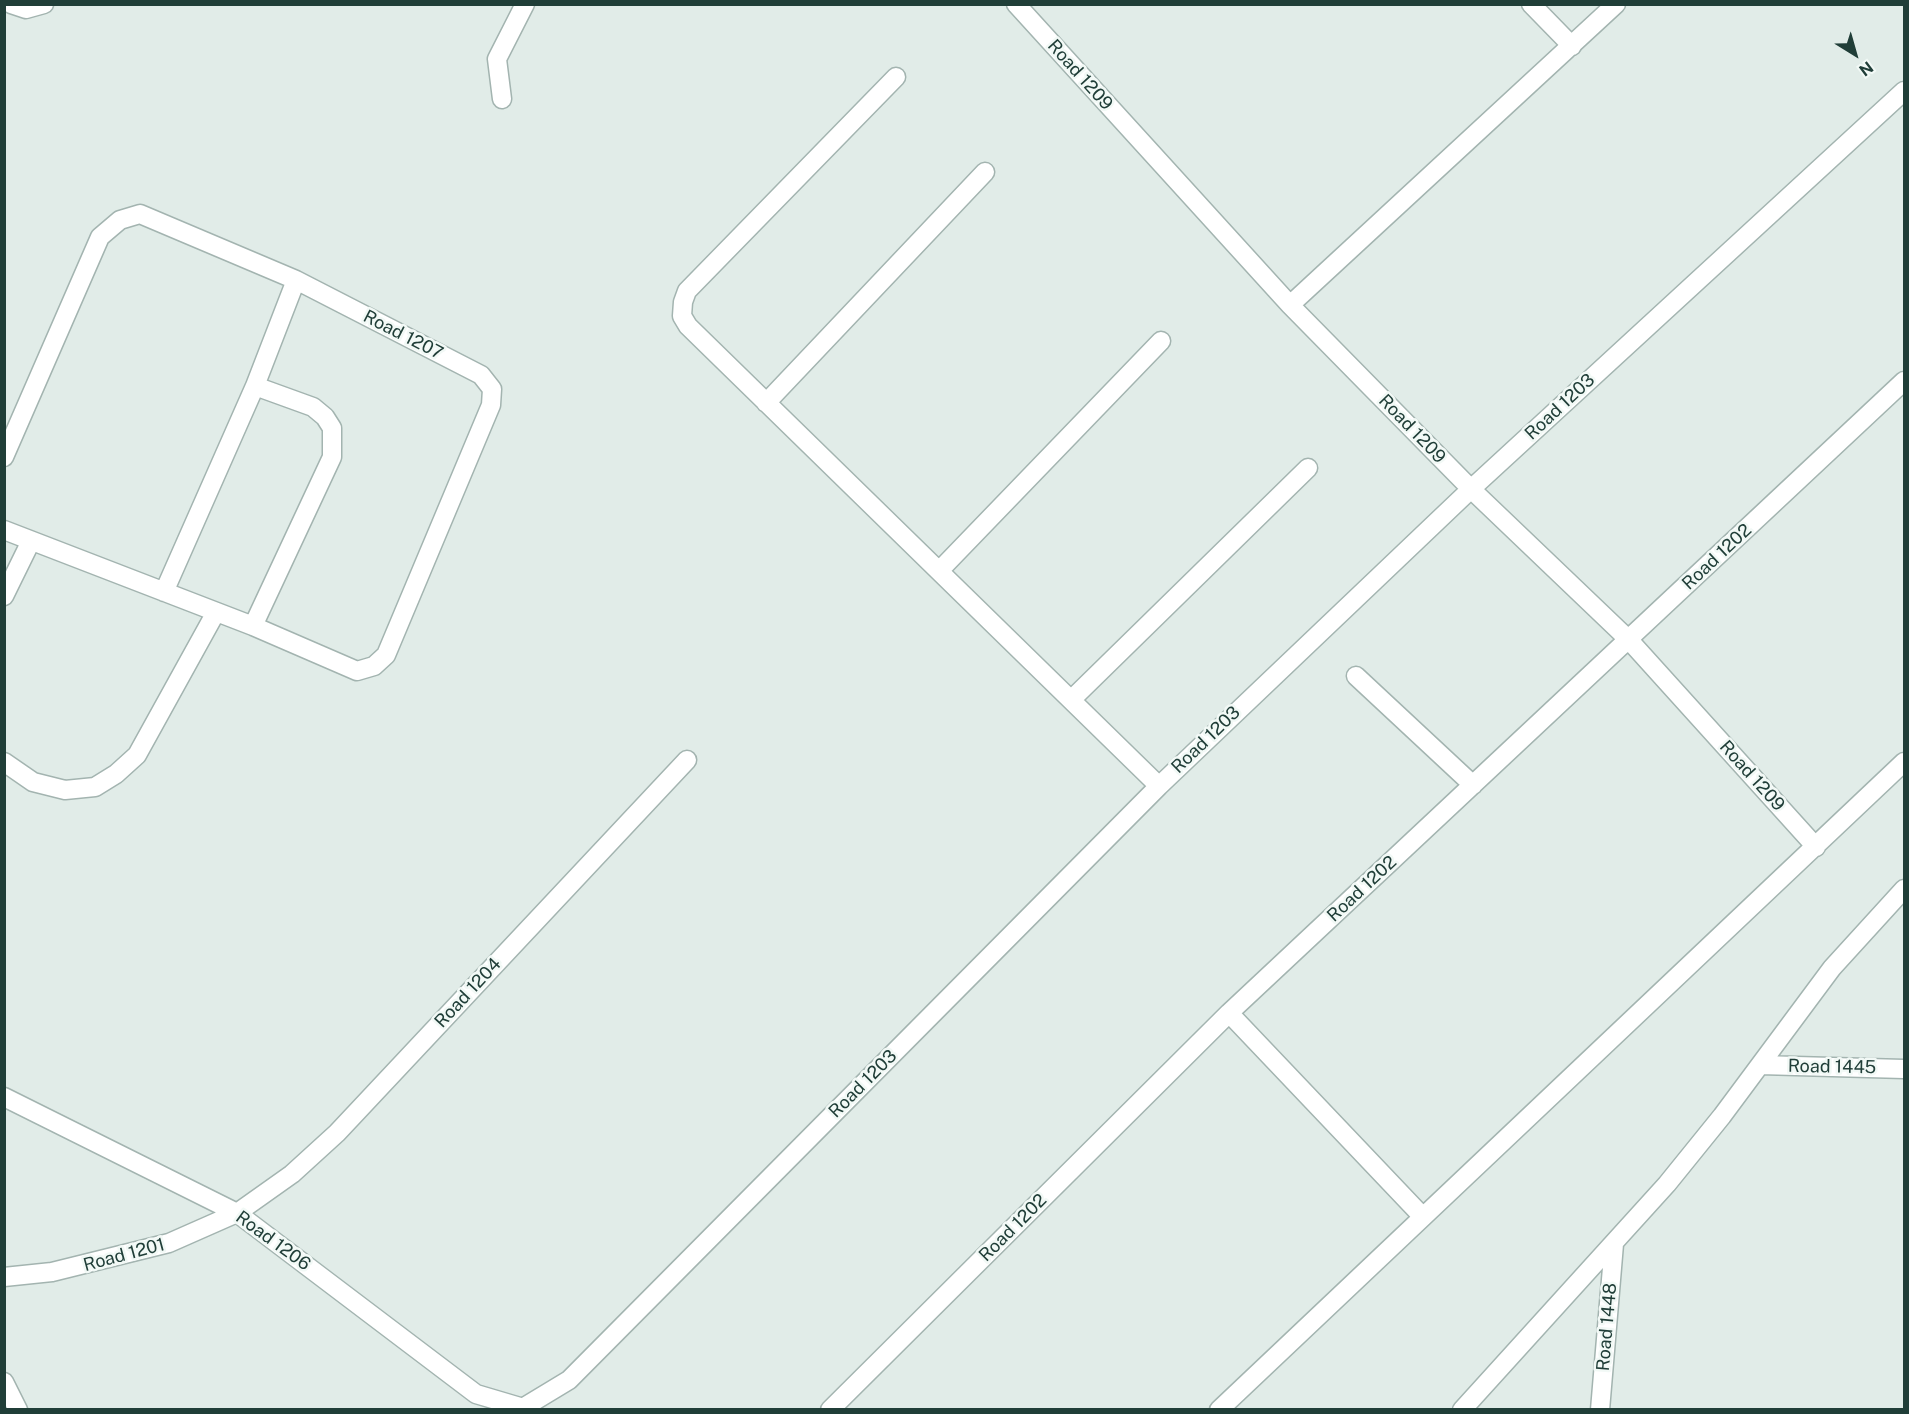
<!DOCTYPE html>
<html>
<head>
<meta charset="utf-8">
<style>
	body { margin:0 }
	#map { position:relative; width:1909px; height:1414px; overflow:hidden; background:#e1ece8; font-family:"Public Sans",sans-serif }
	canvas { display:block }
	.frame { position:absolute; inset:0; border:6px solid #203e38; pointer-events:none }
	.north { position:absolute; left:1825px; top:24px; width:60px; height:60px; -webkit-text-stroke:4px #f2f9f6; paint-order:stroke; rotate:143deg; font-size:16px; font-weight:700; line-height:24px; text-align:center; color:#203e38 }
	.north::after { content:''; display:block; margin:auto; width:21px; height:27px; background:#203e38; clip-path:polygon(50% 0,100% 100%,50% 72%,0 100%) }
</style>
</head>
<body>
<div id="map">
<canvas width="1909" height="1414"></canvas>
<div class="frame"></div>
<div class="north">N</div>
</div>
<script>
const ctx = document.querySelector('canvas').getContext('2d');
ctx.lineJoin = 'round';
const shape = rows => new Path2D(rows.map(r => 'M' + r).join(''));
function trace(path, color, width, dash) { ctx.strokeStyle = color; ctx.lineWidth = width; ctx.lineCap = dash ? 'butt' : 'round'; ctx.setLineDash(dash || []); ctx.stroke(path); }
function write(font, color, halo, rows, align = 'center') {
  ctx.font = font + ' "Public Sans",sans-serif'; ctx.lineWidth = 5; ctx.setLineDash([]); ctx.textBaseline = 'middle'; ctx.strokeStyle = halo; ctx.fillStyle = color; for (const [text, x, y, turn = 0] of rows) {
    ctx.save(); ctx.translate(x, y); ctx.rotate((+turn || 0) * Math.PI / 180); ctx.textAlign = isNaN(turn) ? turn : align; if (halo) ctx.strokeText(text, 0, 0); ctx.fillText(text, 0, 0); ctx.restore();
  }
}
const minor = shape([
	[11,4,26,9,44,4],
	[1016,4,1290,305,1471,489,1629,640,1816,847],
	[1531,4,1572,46],
	[896,77,687,291,683,302,682,316,688,326,1159,786],
	[502,99,497,59,525,4],
	[1290,305,1616,4],
	[766,403,985,172],
	[4,457,100,237,120,220,140,214,296,280],
	[4,530,253,626,357,671,374,666,386,655,491,405,492,389,481,375,296,280,255,386,313,407,325,417,332,428,332,457,253,626],
	[939,571,1161,341],
	[164,592,255,386],
	[4,596,31,541],
	[1356,676,1473,785],
	[1071,700,1308,468],
	[4,762,33,782,65,790,95,787,116,774,137,755,216,612],
	[1229,1013,1423,1217],
	[1760,1065,1904,1069],
	[4,1097,237,1213,476,1394,530,1410],
	[4,1277,52,1272,169,1243,237,1213,292,1174,337,1133,687,760],
	[4,1382,18,1410],
	[526,1406,569,1380,1159,786,1471,489,1904,91],
	[830,1410,1229,1013,1904,381],
	[1219,1410,1904,762],
	[1462,1410,1667,1184,1722,1116,1832,968,1904,889],
	[1600,1410,1614,1244]
]);
trace(minor, '#a3b4b0', 21);
trace(minor, '#fff', 18);
write('18px', '#203e38', '#f2f9f6', [
	["Road 1209",1080,75,48],
	["Road 1207",403,335,27],
	["Road 1203",1560,407,-43],
	["Road 1209",1412,429,46],
	["Road 1202",1717,557,-43],
	["Road 1203",1206,740,-44],
	["Road 1209",1752,776,48],
	["Road 1202",1362,889,-43],
	["Road 1204",468,993,-47],
	["Road 1445",1832,1067,1],
	["Road 1203",863,1084,-45],
	["Road 1202",1013,1228,-45],
	["Road 1206",273,1241,36],
	["Road 1201",124,1255,-15],
	["Road 1448",1607,1327,-85]
]);
</script>
</body>
</html>
